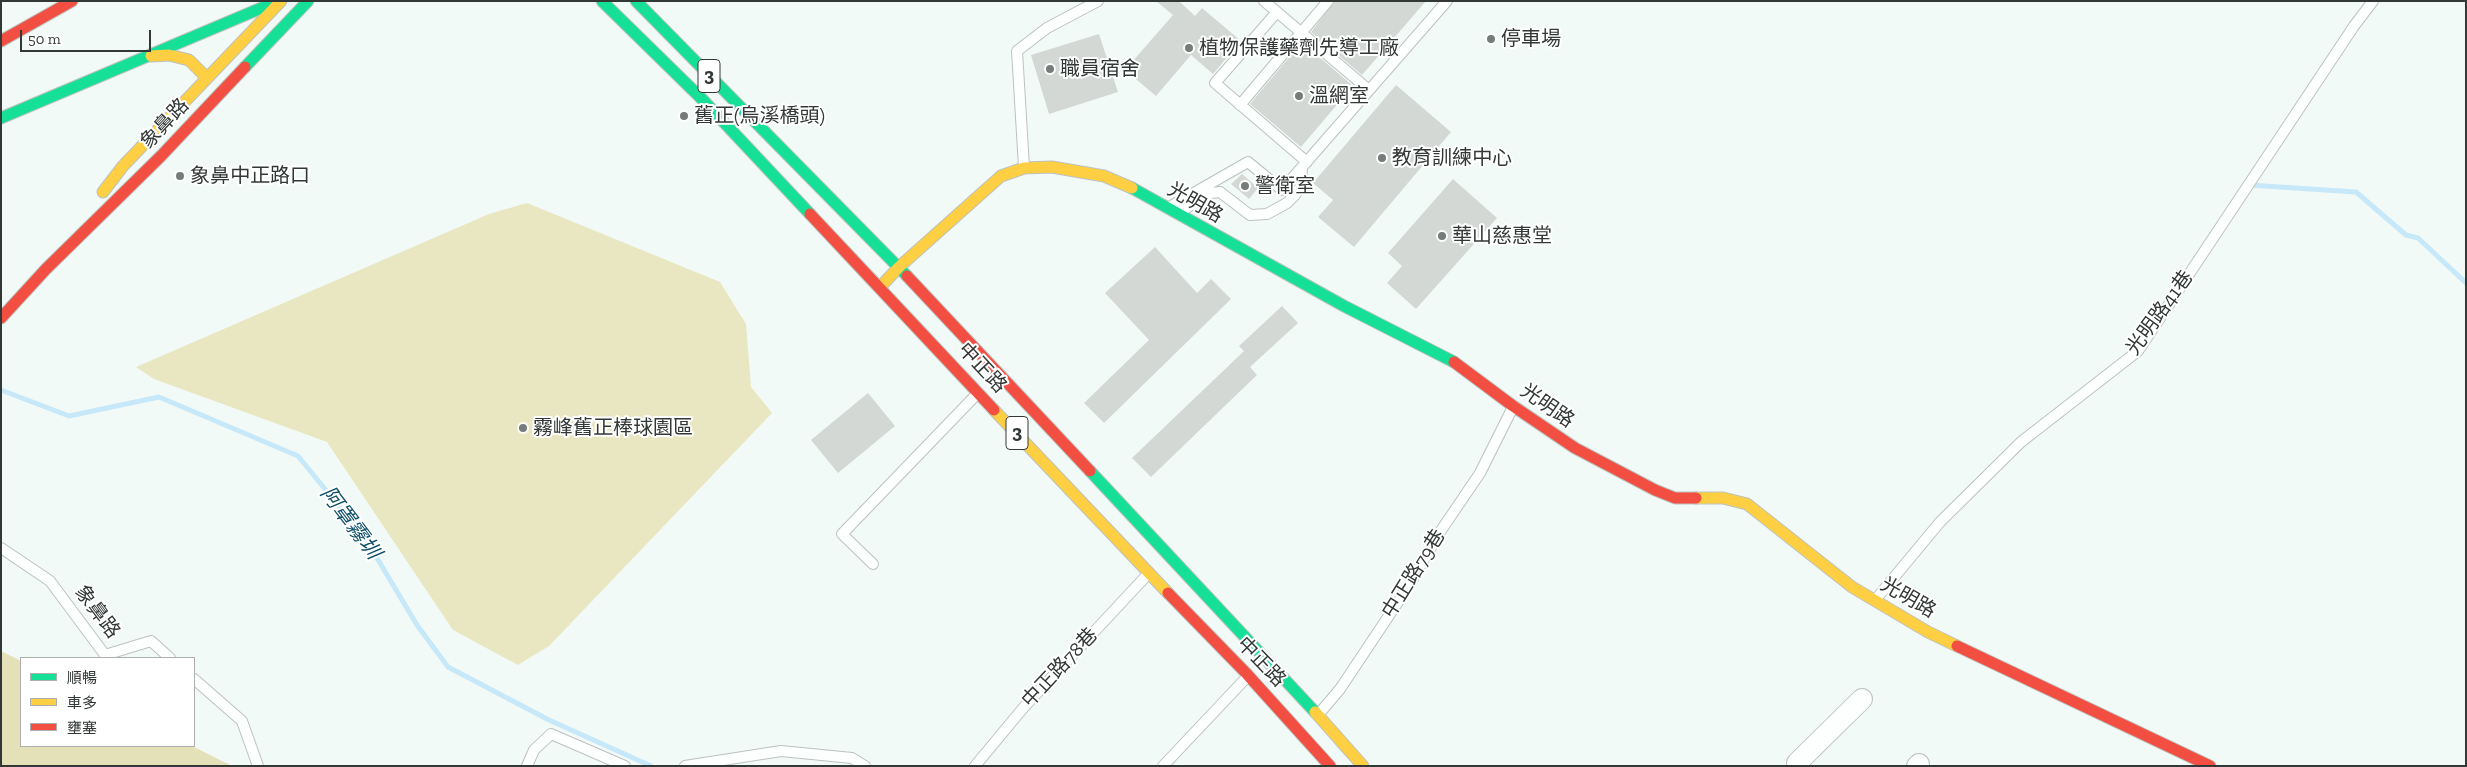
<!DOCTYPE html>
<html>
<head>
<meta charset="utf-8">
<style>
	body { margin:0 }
	#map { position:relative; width:2467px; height:767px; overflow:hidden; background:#f2faf7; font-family:"Zilla Slab","Noto Sans TC",serif }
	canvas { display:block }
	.frame { position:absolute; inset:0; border:2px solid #323835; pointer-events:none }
	.legend { position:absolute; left:20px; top:657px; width:175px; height:90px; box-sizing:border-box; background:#fff; border:1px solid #adafae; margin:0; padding:6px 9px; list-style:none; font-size:15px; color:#323835 }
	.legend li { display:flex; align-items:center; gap:10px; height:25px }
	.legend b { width:25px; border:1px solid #adafae }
	.scale { position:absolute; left:20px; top:30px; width:131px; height:22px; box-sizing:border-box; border:2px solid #323835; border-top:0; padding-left:6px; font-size:15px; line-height:18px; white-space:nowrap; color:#323835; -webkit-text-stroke:4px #fff; paint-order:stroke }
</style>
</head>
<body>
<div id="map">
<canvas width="2467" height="767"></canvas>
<div class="frame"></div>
<ul class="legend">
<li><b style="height:6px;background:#16e098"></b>順暢</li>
<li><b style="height:6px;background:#ffcf43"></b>車多</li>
<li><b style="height:6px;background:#f24e42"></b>壅塞</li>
</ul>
<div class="scale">50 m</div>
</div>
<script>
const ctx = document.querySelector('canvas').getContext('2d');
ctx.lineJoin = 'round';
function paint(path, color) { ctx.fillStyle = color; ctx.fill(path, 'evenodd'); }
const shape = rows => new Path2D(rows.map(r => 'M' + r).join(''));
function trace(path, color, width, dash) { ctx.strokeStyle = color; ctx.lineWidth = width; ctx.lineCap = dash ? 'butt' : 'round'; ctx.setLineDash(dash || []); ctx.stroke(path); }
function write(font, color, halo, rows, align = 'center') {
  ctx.font = font + ' "Zilla Slab","Noto Sans TC",serif'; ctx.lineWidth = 4; ctx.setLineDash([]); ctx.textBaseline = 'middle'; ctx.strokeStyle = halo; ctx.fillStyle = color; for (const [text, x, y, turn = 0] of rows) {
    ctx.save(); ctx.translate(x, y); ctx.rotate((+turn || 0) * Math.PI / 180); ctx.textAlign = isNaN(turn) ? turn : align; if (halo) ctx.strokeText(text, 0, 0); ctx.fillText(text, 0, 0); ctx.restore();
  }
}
paint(shape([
	[527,203,720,282,746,324,751,387,772,413,549,646,518,665,453,630,327,442,154,379,136,367,489,214]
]), '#e9e6c2');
paint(shape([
	[1,651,21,661,21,746,192,746,232,766,1,766]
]), '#e4e0b7');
trace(shape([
	[2249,185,2356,192,2406,235,2418,238,2466,283],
	[1,390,69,416,159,397,298,456,365,538,417,625,448,667,549,720,651,766]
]), '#c7e8f8', 5);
paint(shape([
	[1156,1,1179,1,1195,16,1202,8,1241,41,1213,74,1191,55,1156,96,1125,70,1173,15],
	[1335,1,1426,1,1362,75,1311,32],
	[1099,34,1118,92,1049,114,1031,55],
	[1302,42,1353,86,1301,147,1250,104],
	[1396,85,1451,132,1354,247,1318,217,1333,200,1313,183],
	[1242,174,1258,188,1249,199,1231,184],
	[1453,179,1497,218,1416,309,1387,283,1402,266,1388,253],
	[1155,247,1197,293,1211,279,1231,299,1104,423,1084,403,1149,340,1105,293],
	[1282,306,1298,323,1250,367,1257,375,1151,477,1132,458,1244,351,1239,346],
	[868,393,895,426,838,473,811,440]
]), '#d3d8d4');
const lane = shape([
	[1264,1,1369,90],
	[1277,12,1215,83,1307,162],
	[1240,105,1328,1],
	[1024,167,1017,51,1047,28,1098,1],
	[1171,206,1248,162,1282,190,1447,1],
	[1180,212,1211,193,1220,192,1250,215,1267,214,1287,203,1295,195,1301,186,1302,167],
	[1,548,50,581,105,655,151,641,170,658],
	[873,564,842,534,978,393],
	[1876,599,1940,522,2021,442,2138,351,2354,26,2373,1],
	[194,679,242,721,258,766],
	[1318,715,1340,689,1408,587,1440,532,1480,473,1513,407],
	[527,766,534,750,551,734,625,766],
	[685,766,781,751,852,758,865,766],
	[975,766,1024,707,1148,574],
	[1163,766,1248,676]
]);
const street = shape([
	[1800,766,1797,763,1862,699],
	[1917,766,1919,764]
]);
const fast = shape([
	[602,1,703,100,810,214],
	[636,1,907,276],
	[245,67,308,1],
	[1,118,278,1],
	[1132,188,1344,306,1454,362],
	[1090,471,1315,712]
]);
const slow = shape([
	[151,56,169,55,189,60,206,77],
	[103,192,123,166,281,1],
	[883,284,899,267,1001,176,1024,168,1052,167,1104,176,1132,188],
	[994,410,1168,593],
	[1696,498,1723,498,1747,504,1852,587,1928,632,1957,646],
	[1315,712,1363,766]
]);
const jam = shape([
	[1,41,72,1],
	[810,214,994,410],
	[907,276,1090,471],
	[1,318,46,269,161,156,245,67],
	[1454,362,1513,406,1575,448,1655,490,1675,498,1696,498],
	[1168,593,1246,673,1330,766],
	[1957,646,2210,766]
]);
trace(lane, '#bcc2bf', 12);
trace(street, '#bcc2bf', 22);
trace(fast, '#bcc2bf', 13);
trace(slow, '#bcc2bf', 13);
trace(jam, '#bcc2bf', 13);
trace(lane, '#fdfefe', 10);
trace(street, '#fdfefe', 20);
trace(fast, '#16e098', 11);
trace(slow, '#ffcf43', 11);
trace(jam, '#f24e42', 11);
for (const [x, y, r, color] of [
	[1491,39,5,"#757c79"],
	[1189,48,5,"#757c79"],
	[1050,69,5,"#757c79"],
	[1299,96,5,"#757c79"],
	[684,116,5,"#757c79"],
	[1382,158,5,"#757c79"],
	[180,176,5,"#757c79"],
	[1245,186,5,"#757c79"],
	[1442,236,5,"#757c79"],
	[523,428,5,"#757c79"]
]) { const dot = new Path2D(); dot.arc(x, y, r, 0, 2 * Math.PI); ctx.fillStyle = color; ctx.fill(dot); trace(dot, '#fff', 2); }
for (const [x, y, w] of [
	[709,76,22],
	[1017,433,22]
]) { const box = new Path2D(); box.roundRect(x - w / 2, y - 16.5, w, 33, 4); ctx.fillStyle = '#fff'; ctx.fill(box); trace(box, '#323835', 1); }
write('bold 19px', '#323835', null, [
	["3",709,76],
	["3",1017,433]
]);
write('20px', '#323835', '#fff', [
	["停車場",1501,39],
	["植物保護藥劑先導工廠",1199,48],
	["職員宿舍",1060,69],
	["溫網室",1309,96],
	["舊正(烏溪橋頭)",694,116],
	["教育訓練中心",1392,158],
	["象鼻中正路口",190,176],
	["警衛室",1255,186],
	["華山慈惠堂",1452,236],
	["霧峰舊正棒球園區",533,428]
], 'left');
write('20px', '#323835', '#fff', [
	["象鼻路",165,124,-47],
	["光明路",1195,203,30],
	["光明路41巷",2160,313,-54],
	["中正路",982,368,47],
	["光明路",1547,406,35],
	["中正路79巷",1414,574,-58],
	["光明路",1908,598,30],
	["象鼻路",97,612,53],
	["中正路",1261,662,46],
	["中正路78巷",1060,668,-47]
]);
write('italic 21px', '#0f4f69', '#fff', [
	["阿罩霧圳",350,523,53]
]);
</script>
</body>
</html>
